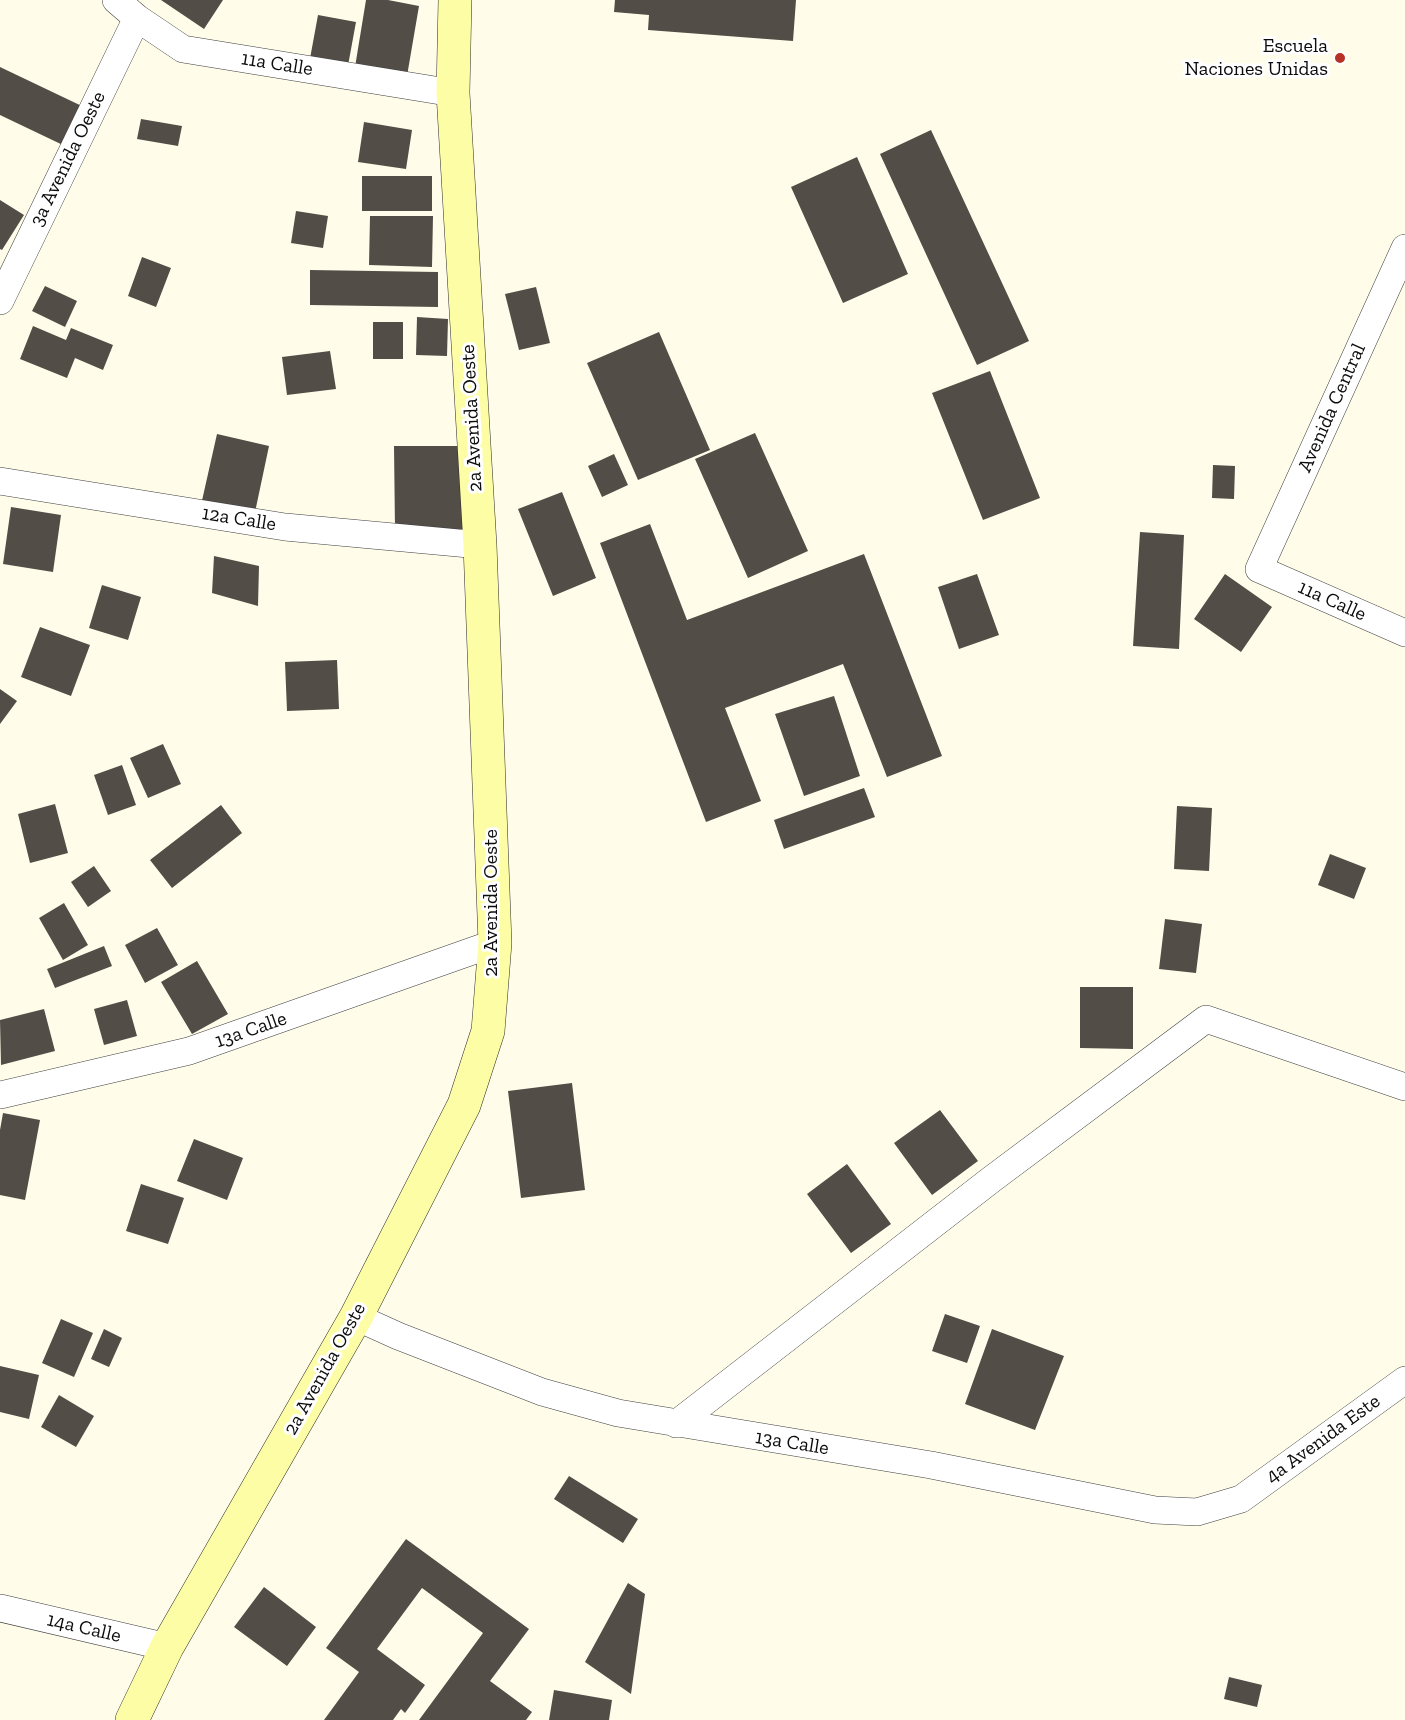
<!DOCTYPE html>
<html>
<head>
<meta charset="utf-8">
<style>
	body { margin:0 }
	canvas { display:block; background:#fffde9 }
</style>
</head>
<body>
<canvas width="1405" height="1720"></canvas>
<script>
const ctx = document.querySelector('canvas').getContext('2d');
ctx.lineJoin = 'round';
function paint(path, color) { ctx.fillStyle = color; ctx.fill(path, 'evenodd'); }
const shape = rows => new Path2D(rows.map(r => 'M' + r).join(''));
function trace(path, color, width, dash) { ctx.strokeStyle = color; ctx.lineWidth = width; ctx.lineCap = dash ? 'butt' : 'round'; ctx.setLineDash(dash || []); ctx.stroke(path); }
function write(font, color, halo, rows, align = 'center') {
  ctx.font = font + ' "Zilla Slab",serif'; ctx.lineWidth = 6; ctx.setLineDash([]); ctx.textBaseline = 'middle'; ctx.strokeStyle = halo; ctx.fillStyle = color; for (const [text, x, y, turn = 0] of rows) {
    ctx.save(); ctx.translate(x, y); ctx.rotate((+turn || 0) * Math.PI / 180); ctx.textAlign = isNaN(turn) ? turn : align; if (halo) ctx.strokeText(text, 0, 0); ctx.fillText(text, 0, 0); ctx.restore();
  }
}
paint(shape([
	[161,0,223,0,204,29],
	[366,0,388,0,419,6,407,76,355,67],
	[615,0,796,0,793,41,648,30,649,15,614,12],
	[318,15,356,22,347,71,309,64],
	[0,67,86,108,67,147,0,115],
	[141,119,182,126,178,146,137,139],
	[364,122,412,130,406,169,358,162],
	[931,130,1029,341,977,365,880,154],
	[857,157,908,274,843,303,791,187],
	[362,176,432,176,432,211,362,211],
	[0,200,24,215,2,250,0,249],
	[296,211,328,216,323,248,291,243],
	[370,216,433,216,432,267,369,265],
	[142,257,171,268,156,307,128,296],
	[310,270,438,272,438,307,310,305],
	[45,286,77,301,65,327,32,311],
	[536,287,550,343,519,350,505,294],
	[417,317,448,319,447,356,416,355],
	[373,322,403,322,403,359,373,359],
	[33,326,66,340,71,328,113,345,103,370,75,358,67,378,20,359],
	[659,332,710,450,638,480,587,363],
	[330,351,336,389,287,395,282,357],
	[990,371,1040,498,983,520,932,393],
	[755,433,808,551,748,578,695,459],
	[217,434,269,446,254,517,201,505],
	[394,446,464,446,465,529,395,530],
	[614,454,628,485,602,497,588,466],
	[1213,465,1235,466,1234,499,1212,498],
	[562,492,596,578,553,596,518,509],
	[11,507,61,515,53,572,3,564],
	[650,524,687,620,864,554,942,756,887,777,843,664,725,708,761,801,706,822,600,543],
	[1140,532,1184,535,1179,649,1133,646],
	[214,556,259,566,258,606,212,593],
	[977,574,999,635,959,649,938,587],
	[1225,574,1272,607,1241,652,1194,619],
	[102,585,141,597,128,640,89,628],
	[40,627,90,645,71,696,21,677],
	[337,660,339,709,287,711,285,662],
	[0,689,17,701,0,724],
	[834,696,860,776,804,796,775,714],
	[163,744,181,784,148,798,130,758],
	[122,765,136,805,108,815,94,775],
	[864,788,875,817,784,849,774,820],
	[55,804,68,853,30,863,18,814],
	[221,805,242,833,172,888,150,860],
	[1177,806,1212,808,1209,871,1174,869],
	[1330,854,1366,868,1354,899,1318,885],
	[94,866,111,891,88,907,71,882],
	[64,903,88,945,63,960,39,918],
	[1165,919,1202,924,1196,973,1159,969],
	[157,928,178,965,145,983,125,945],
	[104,946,112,966,55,988,47,969],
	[197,961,228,1014,192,1034,161,982],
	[1080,987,1133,987,1133,1049,1080,1048],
	[127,1000,137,1036,104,1045,94,1009],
	[44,1009,55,1051,1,1065,0,1020],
	[572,1083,585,1190,521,1198,508,1091],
	[940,1110,978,1161,932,1195,894,1143],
	[3,1113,40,1120,25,1200,0,1195,0,1130],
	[194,1139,243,1158,227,1200,177,1181],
	[847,1164,891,1224,851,1253,807,1194],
	[141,1184,184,1198,168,1244,126,1231],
	[945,1314,980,1326,967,1363,932,1351],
	[61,1319,93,1333,74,1377,42,1363],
	[104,1329,122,1338,109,1367,91,1359],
	[992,1329,1064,1356,1035,1430,965,1404],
	[0,1366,39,1375,29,1419,0,1412],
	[59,1395,94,1416,76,1447,41,1427],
	[569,1476,638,1519,623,1543,554,1499],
	[406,1539,529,1629,490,1681,532,1712,526,1720,419,1720,483,1633,422,1588,377,1649,425,1685,405,1713,401,1709,393,1720,324,1720,359,1672,326,1648],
	[628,1583,645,1594,631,1694,585,1662],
	[264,1587,316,1627,287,1666,234,1627],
	[1229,1677,1262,1685,1257,1707,1224,1699],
	[554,1690,612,1700,609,1720,549,1720]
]), '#534d47');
const street = shape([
	[116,0,137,18,183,49,453,93],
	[1405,248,1259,569,1405,633],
	[0,301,137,18],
	[0,481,285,527,480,545],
	[0,1095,189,1051,495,943],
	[356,1317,398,1336,542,1392,618,1413,931,1465,1155,1510,1197,1512,1241,1499,1405,1380],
	[676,1424,992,1179,1206,1019,1405,1087],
	[0,1608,167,1647]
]);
const secondary = shape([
	[132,1720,167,1647,356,1317,464,1105,488,1031,495,943,480,545,453,93,455,0]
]);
trace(street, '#3e3e3e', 28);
trace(secondary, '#2d2d2d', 34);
trace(street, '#fff', 27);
trace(secondary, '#fdfda5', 33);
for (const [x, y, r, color] of [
	[1340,58,6,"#b73126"]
]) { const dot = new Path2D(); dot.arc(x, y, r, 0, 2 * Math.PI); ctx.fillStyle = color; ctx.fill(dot); trace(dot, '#fff', 2); }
write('20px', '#0b0b0b', '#fff', [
	["Escuela",1328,46],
	["Naciones Unidas",1328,69]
], 'right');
write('20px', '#0b0b0b', '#fff', [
	["11a Calle",277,64,9],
	["3a Avenida Oeste",68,159,-64],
	["Avenida Central",1332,408,-66],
	["2a Avenida Oeste",472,418,-93],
	["12a Calle",239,519,9],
	["11a Calle",1332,601,24],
	["2a Avenida Oeste",491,903,-90],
	["13a Calle",251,1030,-19],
	["2a Avenida Oeste",325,1369,-61],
	["4a Avenida Este",1323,1439,-36],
	["13a Calle",792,1443,9],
	["14a Calle",84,1628,13]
]);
</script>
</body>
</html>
